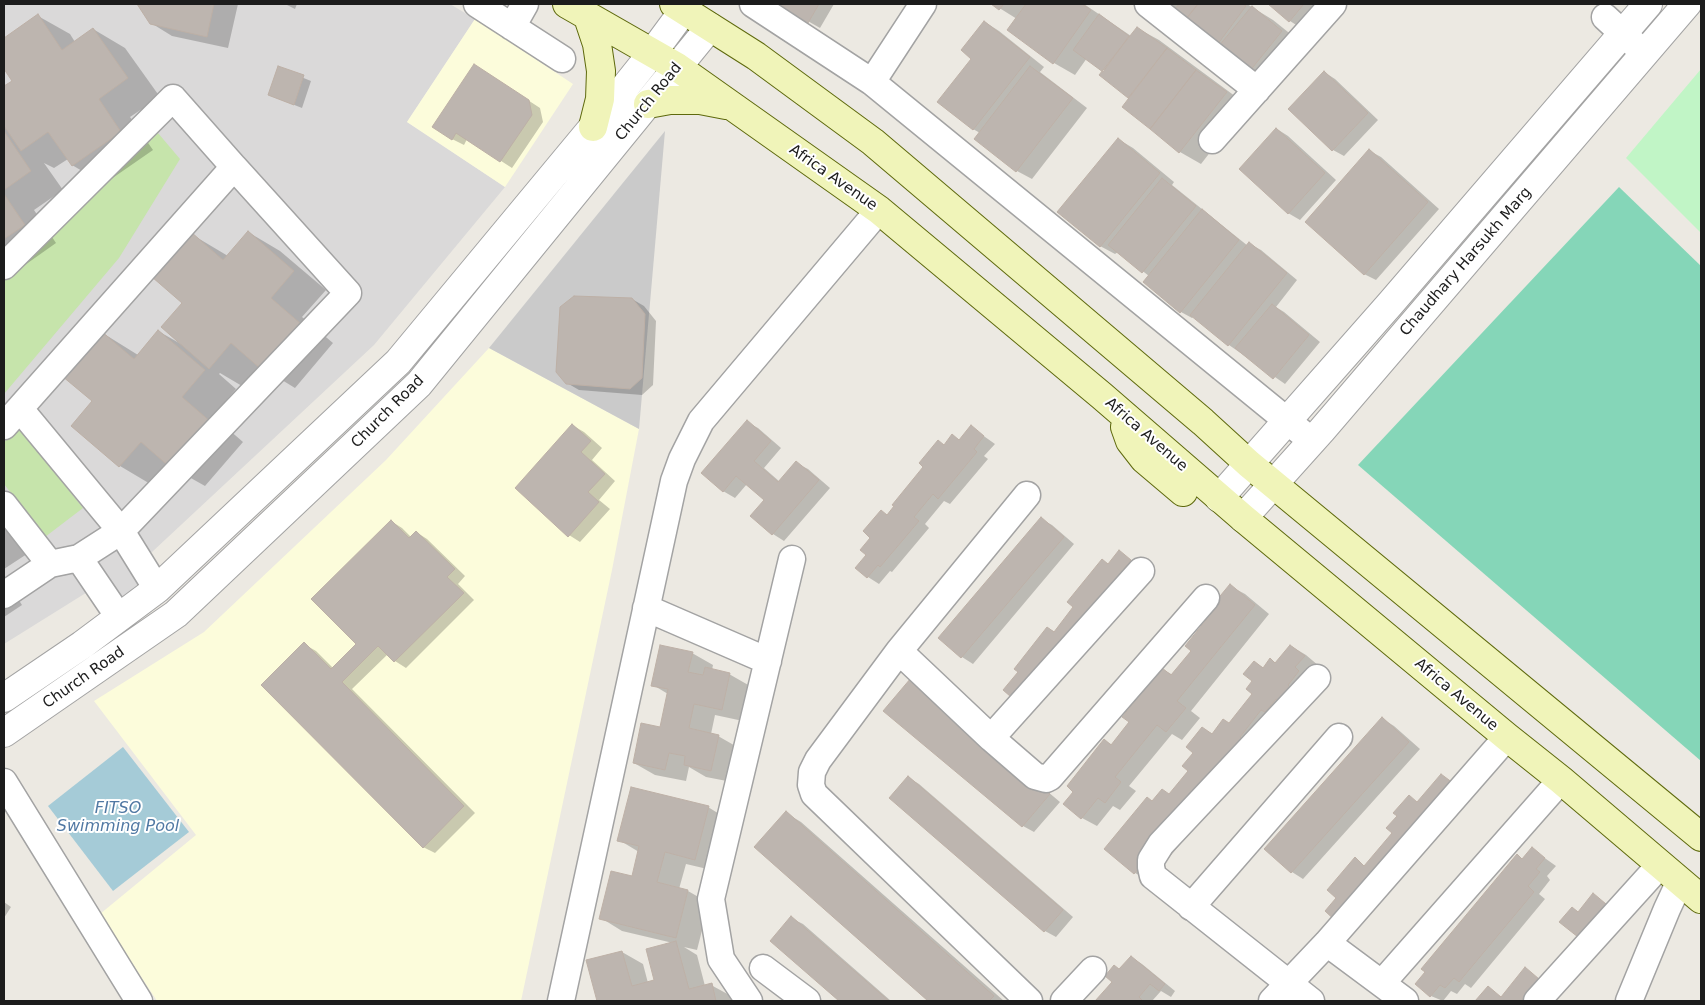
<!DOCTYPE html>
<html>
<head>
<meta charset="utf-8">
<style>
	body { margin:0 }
	#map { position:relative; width:1705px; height:1005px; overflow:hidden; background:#ece9e2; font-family:"DejaVu Sans",sans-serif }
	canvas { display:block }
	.frame { position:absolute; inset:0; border:5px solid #1c1c1c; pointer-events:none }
</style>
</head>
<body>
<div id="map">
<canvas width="1705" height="1005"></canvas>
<div class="frame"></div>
</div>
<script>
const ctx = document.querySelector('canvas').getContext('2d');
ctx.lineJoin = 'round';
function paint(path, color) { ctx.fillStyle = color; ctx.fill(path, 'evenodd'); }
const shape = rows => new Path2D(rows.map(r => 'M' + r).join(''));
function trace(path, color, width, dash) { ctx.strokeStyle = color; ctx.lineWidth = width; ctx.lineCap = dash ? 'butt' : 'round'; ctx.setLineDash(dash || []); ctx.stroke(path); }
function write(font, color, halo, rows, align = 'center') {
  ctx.font = font + ' "DejaVu Sans",sans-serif'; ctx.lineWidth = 4; ctx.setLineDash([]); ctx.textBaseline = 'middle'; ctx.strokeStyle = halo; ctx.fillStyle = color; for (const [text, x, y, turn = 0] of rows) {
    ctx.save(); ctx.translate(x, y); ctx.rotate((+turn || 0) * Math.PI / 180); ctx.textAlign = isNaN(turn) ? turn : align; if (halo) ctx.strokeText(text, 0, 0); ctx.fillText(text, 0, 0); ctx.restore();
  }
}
paint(shape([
	[4,4,450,4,475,19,407,122,505,187,374,345,152,552,139,560,157,589,119,617,97,586,4,644]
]), '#dad9d9');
paint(shape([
	[475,19,573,84,505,187,407,122],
	[489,348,639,429,612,570,521,1001,157,1001,100,914,196,835,94,701,204,632,386,460]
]), '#fcfcdb');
paint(shape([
	[665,131,639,429,489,348]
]), '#cacaca');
paint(shape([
	[158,133,180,159,119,258,4,394,4,281,121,158],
	[20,429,83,508,45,537,4,484,4,442]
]), '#c6e4ab');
paint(shape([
	[1701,69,1701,233,1626,158]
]), '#c1f5c6');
paint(shape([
	[1619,187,1701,266,1701,761,1358,465]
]), '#85d6b8');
paint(shape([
	[123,747,189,832,113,891,48,806]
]), '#a5cbd7');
paint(shape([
	[138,4,238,4,228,48,172,36,151,23],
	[285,4,297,4,295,9],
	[778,4,834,4,820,28],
	[993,4,1084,4,1131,36,1137,28,1159,40,1247,105,1201,164,1180,152,1130,98,1101,75,1106,72,1087,58,1075,75,1054,63,1009,30,1017,19],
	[1158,4,1247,4,1273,20,1303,44,1271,83],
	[1270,4,1321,4,1301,28,1290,21],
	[38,16,70,34,75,42,93,29,125,48,160,97,130,117,153,150,104,184,72,165,68,159,54,168,44,163,63,190,34,210,56,243,8,277,4,274,4,126,7,128,4,124,4,88,13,81,4,67,4,40],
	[985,22,999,31,1044,67,1040,72,1087,108,1032,179,1017,171,980,133,973,129,972,59],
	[279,68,311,81,302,108,269,95],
	[485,72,540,108,543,122,512,168,467,139,464,145,452,139],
	[1324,72,1335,79,1378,120,1344,156,1333,150],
	[1277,129,1288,136,1336,180,1300,220,1288,213],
	[1118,139,1133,148,1174,182,1172,185,1248,246,1250,244,1261,250,1297,280,1276,307,1284,312,1320,342,1285,384,1229,345,1194,316,1192,318,1181,312,1144,282,1149,276,1118,252,1115,254,1100,246],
	[1370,151,1381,157,1439,209,1376,280,1364,274],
	[248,232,280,251,326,290,302,317,333,343,295,388,259,366,242,386,220,373,219,374,236,389,213,416,243,442,205,486,173,468,152,485,120,466,73,426,94,401,101,332,138,355,158,331,181,344,191,234,228,256],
	[632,299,644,306,656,321,653,385,642,395,579,390,567,383],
	[747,422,758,428,781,448,764,468,780,482,796,463,808,469,830,488,784,541,773,534,765,500,747,484,735,498,723,491],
	[572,425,584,432,602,448,592,460,615,481,599,500,610,509,580,542,569,535],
	[971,427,995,444,984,456,988,459,950,504,944,501,925,524,929,528,892,572,890,571,879,584,868,577,868,555,887,515,953,436,960,440],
	[4,512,30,552,4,569],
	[1041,519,1052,525,1074,544,973,664,962,657,940,638],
	[391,521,402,528,411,537,416,532,427,539,465,576,458,584,474,600,406,668,395,661,388,654,352,689,475,813,435,853,423,847,304,644,316,651,333,668,358,644],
	[1119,552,1141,567,1020,672,1048,628,1055,632],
	[4,577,22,605,4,617],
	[1230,586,1245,594,1269,614,1191,711,1200,718,1182,740,1172,734,1129,786,1136,791,1120,810,1113,806,1097,826,1082,818,1075,791,1105,741,1113,745,1131,722,1162,669,1173,675,1193,650],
	[1291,646,1306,655,1319,666,1200,820,1150,881,1135,873,1153,802,1170,795,1189,770,1202,728,1213,734,1230,724,1254,694,1254,662,1264,668,1270,660,1277,663],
	[692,653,713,665,712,670,729,674,750,686,743,721,715,715,711,734,718,736,739,748,732,782,706,777,689,767,686,781,655,775,634,763,661,729,668,694,653,685],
	[922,686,1060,802,1034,832,1023,826,885,711],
	[1383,719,1394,726,1420,749,1303,879,1292,872,1266,849],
	[908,777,919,784,1073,917,1056,937,1045,931],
	[708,807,729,820,716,871,686,864,679,889,688,891,709,903,697,950,684,947,697,955,705,986,711,985,733,997,734,1001,598,1001,588,961,622,952,643,964,648,983,656,981,673,943,622,931,601,918,632,878,639,852,619,840],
	[786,813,801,822,1004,1001,930,1001,756,847],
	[1532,849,1556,866,1547,876,1550,880,1539,894,1545,899,1471,988,1465,984,1457,994,1451,991,1443,1001,1431,996,1517,856,1523,859],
	[1594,895,1612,909,1591,944,1572,908,1579,912],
	[4,902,11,907,4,918],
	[791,918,803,924,891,1001,841,1001,772,941],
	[1131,957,1142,964,1175,991,1171,997,1161,991,1152,1001,1097,1001],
	[1525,969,1545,984,1535,1001,1477,1001,1488,988,1502,998]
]), '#0003');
const building = shape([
	[137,4,214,4,207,37,150,24,137,4],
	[776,4,819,4,808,23,776,4],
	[991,4,1004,4,999,10,991,4],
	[1026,4,1082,4,1091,10,1053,64,1007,30,1026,4],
	[1179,4,1198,4,1182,24,1170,15,1179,4],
	[1198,4,1243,4,1246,6,1214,49,1182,24,1198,4],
	[1268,4,1304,4,1289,22,1268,4],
	[1252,6,1282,31,1249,72,1218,47,1252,6],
	[38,14,62,50,93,28,128,78,99,99,121,132,72,166,48,132,21,151,4,126,4,86,12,81,4,69,4,38,38,14],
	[1099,14,1129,36,1103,72,1073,50,1099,14],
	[984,21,1030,57,973,130,937,102,971,59,961,50,984,21],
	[1137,27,1167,48,1128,98,1099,75,1137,27],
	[1167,48,1196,70,1150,129,1122,107,1167,48],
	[474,64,529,100,532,115,500,162,456,133,452,140,432,127,474,64],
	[278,66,304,75,294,105,268,95,278,66],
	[1030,66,1073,98,1016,172,974,139,1030,66],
	[1196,70,1227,92,1179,153,1150,129,1196,70],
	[1324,71,1368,113,1332,151,1288,109,1324,71],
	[1276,128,1325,173,1288,214,1239,169,1276,128],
	[4,131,31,171,4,190,4,131],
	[1118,138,1160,173,1100,247,1057,212,1118,138],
	[1369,149,1428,202,1364,275,1305,222,1369,149],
	[1162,178,1196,206,1142,273,1108,245,1162,178],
	[4,194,25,225,4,239,4,194],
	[1202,209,1239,240,1180,313,1143,282,1202,209],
	[248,231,294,271,271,298,301,324,262,370,231,343,209,369,161,327,182,303,152,277,191,232,223,260,248,231],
	[1249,242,1287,273,1228,346,1190,315,1249,242],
	[574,296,632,298,645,314,642,378,630,389,566,384,556,372,560,307,574,296],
	[1272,304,1309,335,1273,379,1235,348,1272,304],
	[158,330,205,370,182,397,212,423,172,469,141,442,119,467,71,426,92,401,62,376,101,331,134,359,158,330],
	[747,420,771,441,754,461,778,482,796,461,819,480,772,535,750,516,764,500,736,476,723,492,701,473,747,420],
	[572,424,591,441,581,452,605,474,588,492,599,502,568,537,515,488,572,424],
	[971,425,984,436,974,449,977,452,938,499,933,494,914,517,919,521,880,567,878,565,867,578,855,568,866,555,860,550,870,538,863,531,881,510,887,515,894,506,892,505,923,467,919,463,938,440,944,445,952,434,959,440,971,425],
	[1041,517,1064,537,961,658,938,638,1041,517],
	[391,520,409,538,416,531,455,569,447,577,464,593,394,662,378,646,342,682,464,806,423,848,261,685,304,642,331,669,356,644,311,599,391,520],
	[1119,550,1131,560,1121,572,1126,577,1018,703,1003,690,1018,672,1014,669,1047,627,1054,632,1073,607,1067,602,1102,559,1108,564,1119,550],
	[1230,584,1255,605,1177,701,1186,708,1166,732,1157,725,1115,777,1121,782,1105,803,1098,798,1081,819,1063,804,1073,792,1067,786,1104,739,1111,745,1129,722,1122,717,1162,668,1171,675,1191,651,1185,646,1219,604,1216,601,1230,584],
	[660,645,693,652,688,672,703,675,705,667,730,673,722,710,694,704,689,728,719,735,711,771,684,765,685,756,669,753,665,770,633,763,641,723,660,727,668,689,651,686,660,645],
	[1290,645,1305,656,1295,667,1299,671,1288,685,1290,687,1279,701,1276,699,1265,712,1261,710,1240,737,1243,740,1206,785,1201,781,1181,807,1186,811,1134,874,1104,849,1147,797,1152,801,1162,789,1169,794,1188,771,1182,766,1193,753,1186,747,1202,727,1212,734,1223,719,1229,723,1252,694,1246,689,1252,681,1243,674,1254,661,1263,668,1270,658,1275,663,1290,645],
	[911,678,1050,794,1022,827,883,711,911,678],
	[1382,717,1409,742,1291,873,1264,849,1382,717],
	[1441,774,1453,783,1339,924,1325,911,1336,898,1327,890,1355,857,1364,866,1392,833,1386,828,1397,816,1393,813,1409,795,1417,802,1441,774],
	[908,776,1063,910,1044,932,889,798,908,776],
	[631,787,709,806,695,860,665,852,657,882,688,890,676,938,599,919,611,871,632,876,639,846,617,841,631,787],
	[786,811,994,996,989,1001,928,1001,754,847,786,811],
	[1532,847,1545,858,1536,869,1540,872,1528,886,1534,892,1459,982,1454,978,1445,988,1440,985,1430,997,1415,984,1425,972,1421,969,1517,854,1522,859,1532,847],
	[1593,893,1606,904,1593,919,1598,923,1583,941,1559,922,1572,907,1578,912,1593,893],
	[791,916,889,1001,839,1001,770,941,791,916],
	[676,941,689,989,712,983,716,1001,597,1001,586,960,622,951,632,986,654,980,646,949,676,941],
	[1131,956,1165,984,1159,991,1150,984,1139,997,1143,1001,1095,1001,1112,982,1105,976,1114,965,1119,969,1131,956],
	[1525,967,1539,979,1526,995,1525,1001,1475,1001,1488,986,1501,997,1525,967]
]);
paint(building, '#bdb5af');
trace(building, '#bdb0a6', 1);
const minor = shape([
	[477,4,562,59],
	[753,4,872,82,1312,441],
	[1148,4,1257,90],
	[1605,17,1644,53],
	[512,27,525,4],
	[872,82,923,4],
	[1212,140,1333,4],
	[4,266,173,98,234,167],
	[20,409,121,531,157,589],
	[4,426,234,167,348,293,121,531,79,558,50,564],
	[1027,495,899,651,818,760,812,772,811,785,814,794,1029,1001],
	[4,505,50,564,4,595],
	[79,558,119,617],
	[646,608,768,661],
	[899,651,991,738,1035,776,1046,779,1050,777,1206,598],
	[991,738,1141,571],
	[4,782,139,1001],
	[1191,907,1339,737],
	[1327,943,1405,1001],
	[763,968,807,1001],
	[1382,983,1561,780],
	[561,1001,674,481,682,459,701,421,879,210],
	[749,1001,721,959,711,899,792,559],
	[1064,1001,1093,970],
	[1272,1001,1327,943,1507,737],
	[1311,1001,1153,876,1151,867,1151,860,1161,844,1317,678],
	[1537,1001,1660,865],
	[1629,1001,1667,909,1680,881]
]);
const tertiary = shape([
	[1219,498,1390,304,1648,4],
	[1243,518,1322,430,1687,4],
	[4,698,82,645,157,589,398,362,593,127,653,52,684,10],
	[4,733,176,614,419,384,710,27]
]);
const secondary = shape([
	[567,4,677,67,879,210,1102,396,1243,518,1507,737,1561,780,1701,899],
	[674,4,756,56,873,142,1203,422,1249,464,1701,837],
	[588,17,597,44,601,71,600,99,593,127],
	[648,104,670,100,700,100,726,105],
	[1125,427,1130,441,1144,459,1183,492]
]);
trace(minor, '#a3a3a3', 29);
trace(tertiary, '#a3a3a3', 30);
trace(secondary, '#5e690d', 30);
trace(minor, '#fff', 26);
trace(tertiary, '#fff', 28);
trace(secondary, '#f0f4b9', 28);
write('15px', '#1c1c1c', '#fff', [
	["Church Road",649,102,-51],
	["Africa Avenue",833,178,35],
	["Chaudhary Harsukh Marg",1466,262,-49],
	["Church Road",388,412,-45],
	["Africa Avenue",1146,435,41],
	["Church Road",84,678,-35],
	["Africa Avenue",1456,695,40]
]);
write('italic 16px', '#5078a3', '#fff', [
	["FITSO",118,809],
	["Swimming Pool",118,827]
]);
</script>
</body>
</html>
